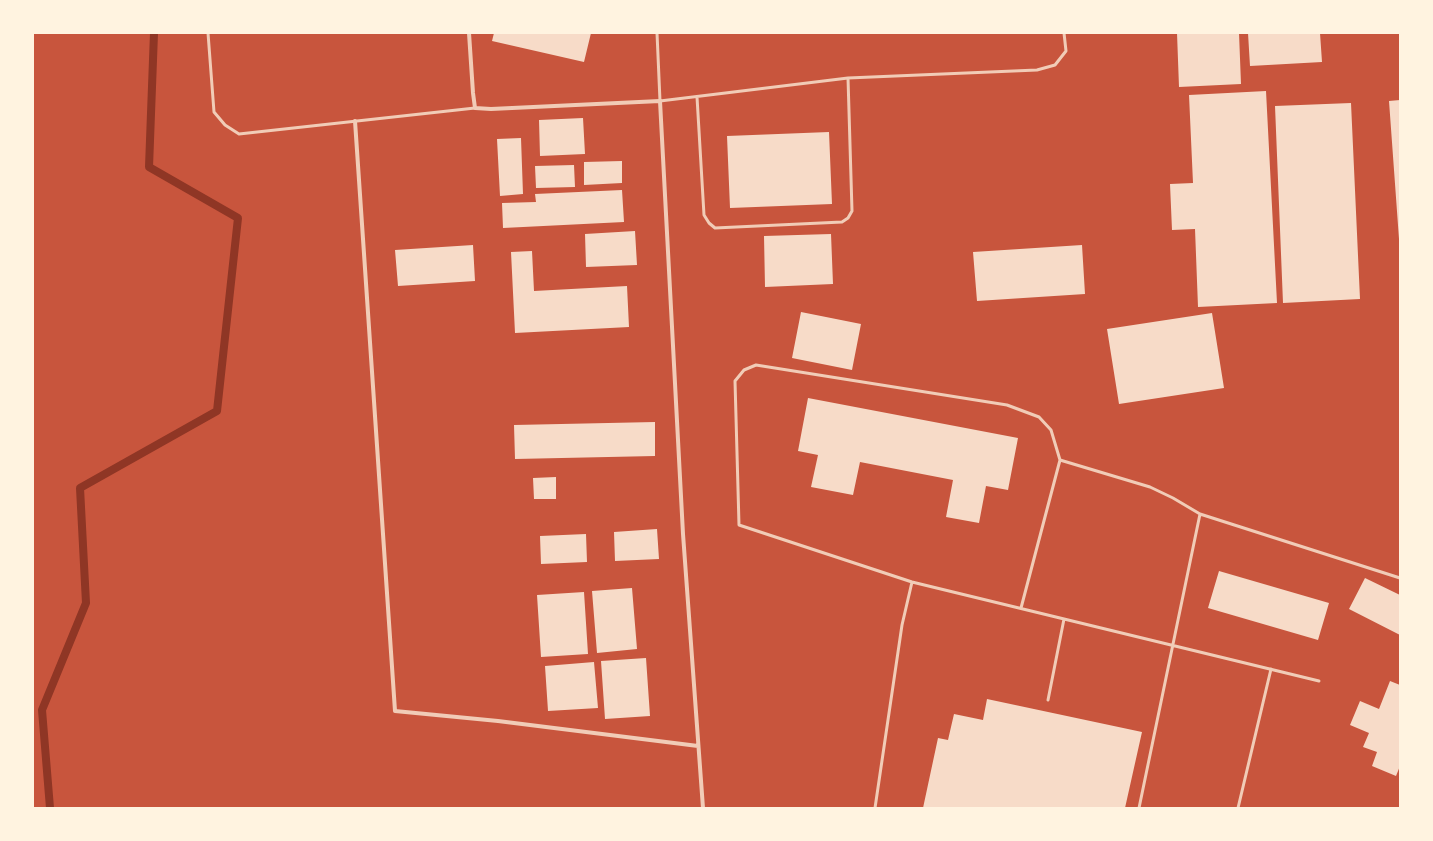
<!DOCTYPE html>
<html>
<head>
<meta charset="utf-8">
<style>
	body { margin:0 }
	#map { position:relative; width:1433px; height:841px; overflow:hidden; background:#c8553d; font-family:Barlow,sans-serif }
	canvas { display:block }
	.frame { position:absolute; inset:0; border:34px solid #fff3e0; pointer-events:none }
</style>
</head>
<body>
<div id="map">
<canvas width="1433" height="841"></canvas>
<div class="frame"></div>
</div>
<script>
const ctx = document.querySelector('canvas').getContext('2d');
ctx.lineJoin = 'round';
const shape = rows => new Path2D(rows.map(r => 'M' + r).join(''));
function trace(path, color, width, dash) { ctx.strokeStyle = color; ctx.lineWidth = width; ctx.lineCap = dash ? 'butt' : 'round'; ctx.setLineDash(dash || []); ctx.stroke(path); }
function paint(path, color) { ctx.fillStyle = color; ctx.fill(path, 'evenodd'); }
trace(shape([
	[50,808,42,710,86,603,80,488,217,411,238,218,149,167,154,33]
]), '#8f3625', 8);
paint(shape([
	[494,33,591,33,584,62,492,41],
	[1177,33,1239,33,1241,84,1179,87],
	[1248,33,1320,33,1322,62,1250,66],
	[1266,91,1277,303,1198,307,1195,229,1172,230,1170,184,1193,183,1189,95],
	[1400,100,1400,239,1399,239,1389,101],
	[1351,103,1360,299,1283,303,1275,106],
	[583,118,585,154,540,156,539,120],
	[829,132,832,204,730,208,727,136],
	[521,138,523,194,500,196,497,139],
	[622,161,622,183,584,185,584,162],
	[574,165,575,187,536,188,535,166],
	[622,190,624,222,503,228,502,203,536,202,535,194],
	[635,231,637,265,586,267,585,234],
	[831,234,833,284,765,287,764,236],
	[473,245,475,281,398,286,395,250],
	[1082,245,1085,294,977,301,973,252],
	[532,251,534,291,627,286,629,327,515,333,511,252],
	[801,312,861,324,852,370,792,358],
	[1212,313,1224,388,1119,404,1107,329],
	[808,398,1018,438,1008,490,986,486,979,523,946,517,953,480,860,462,853,495,811,487,818,455,798,451],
	[655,422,655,456,515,459,514,425],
	[556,477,556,499,534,499,533,478],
	[657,529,659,559,615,561,614,532],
	[586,534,587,562,541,564,540,536],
	[1219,571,1329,603,1318,640,1208,608],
	[1365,578,1400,595,1400,635,1349,609],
	[632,588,637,649,597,653,592,591],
	[584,592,588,654,541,657,537,595],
	[646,658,650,716,605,719,601,661],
	[594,662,598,708,548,711,545,666],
	[1390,681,1400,685,1400,766,1396,776,1372,766,1377,752,1363,747,1369,733,1350,725,1360,701,1379,709],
	[987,699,1142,732,1125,808,923,808,938,738,948,740,954,714,983,720]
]), '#f7dbc8');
trace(shape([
	[208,33,214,112,225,125,239,134,475,108],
	[657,33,660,101,848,78,1037,70,1055,65,1066,51,1064,33],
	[697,97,704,215,709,223,715,228,842,222,848,218,852,211,848,78],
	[1060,460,1051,430,1039,417,1007,405,756,365,744,370,735,381,739,525,912,582,1319,681],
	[1021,608,1060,460,1150,487,1173,498,1200,514],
	[1048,700,1064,619],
	[875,808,902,625,912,582],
	[1139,808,1200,514,1400,578],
	[1238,808,1271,669]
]), '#f1ccb7', 3);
trace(shape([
	[469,33,473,93,475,108,491,109,660,101,683,534,703,808],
	[355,121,395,711,498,721,698,746]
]), '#f1ccb7', 4);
</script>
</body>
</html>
